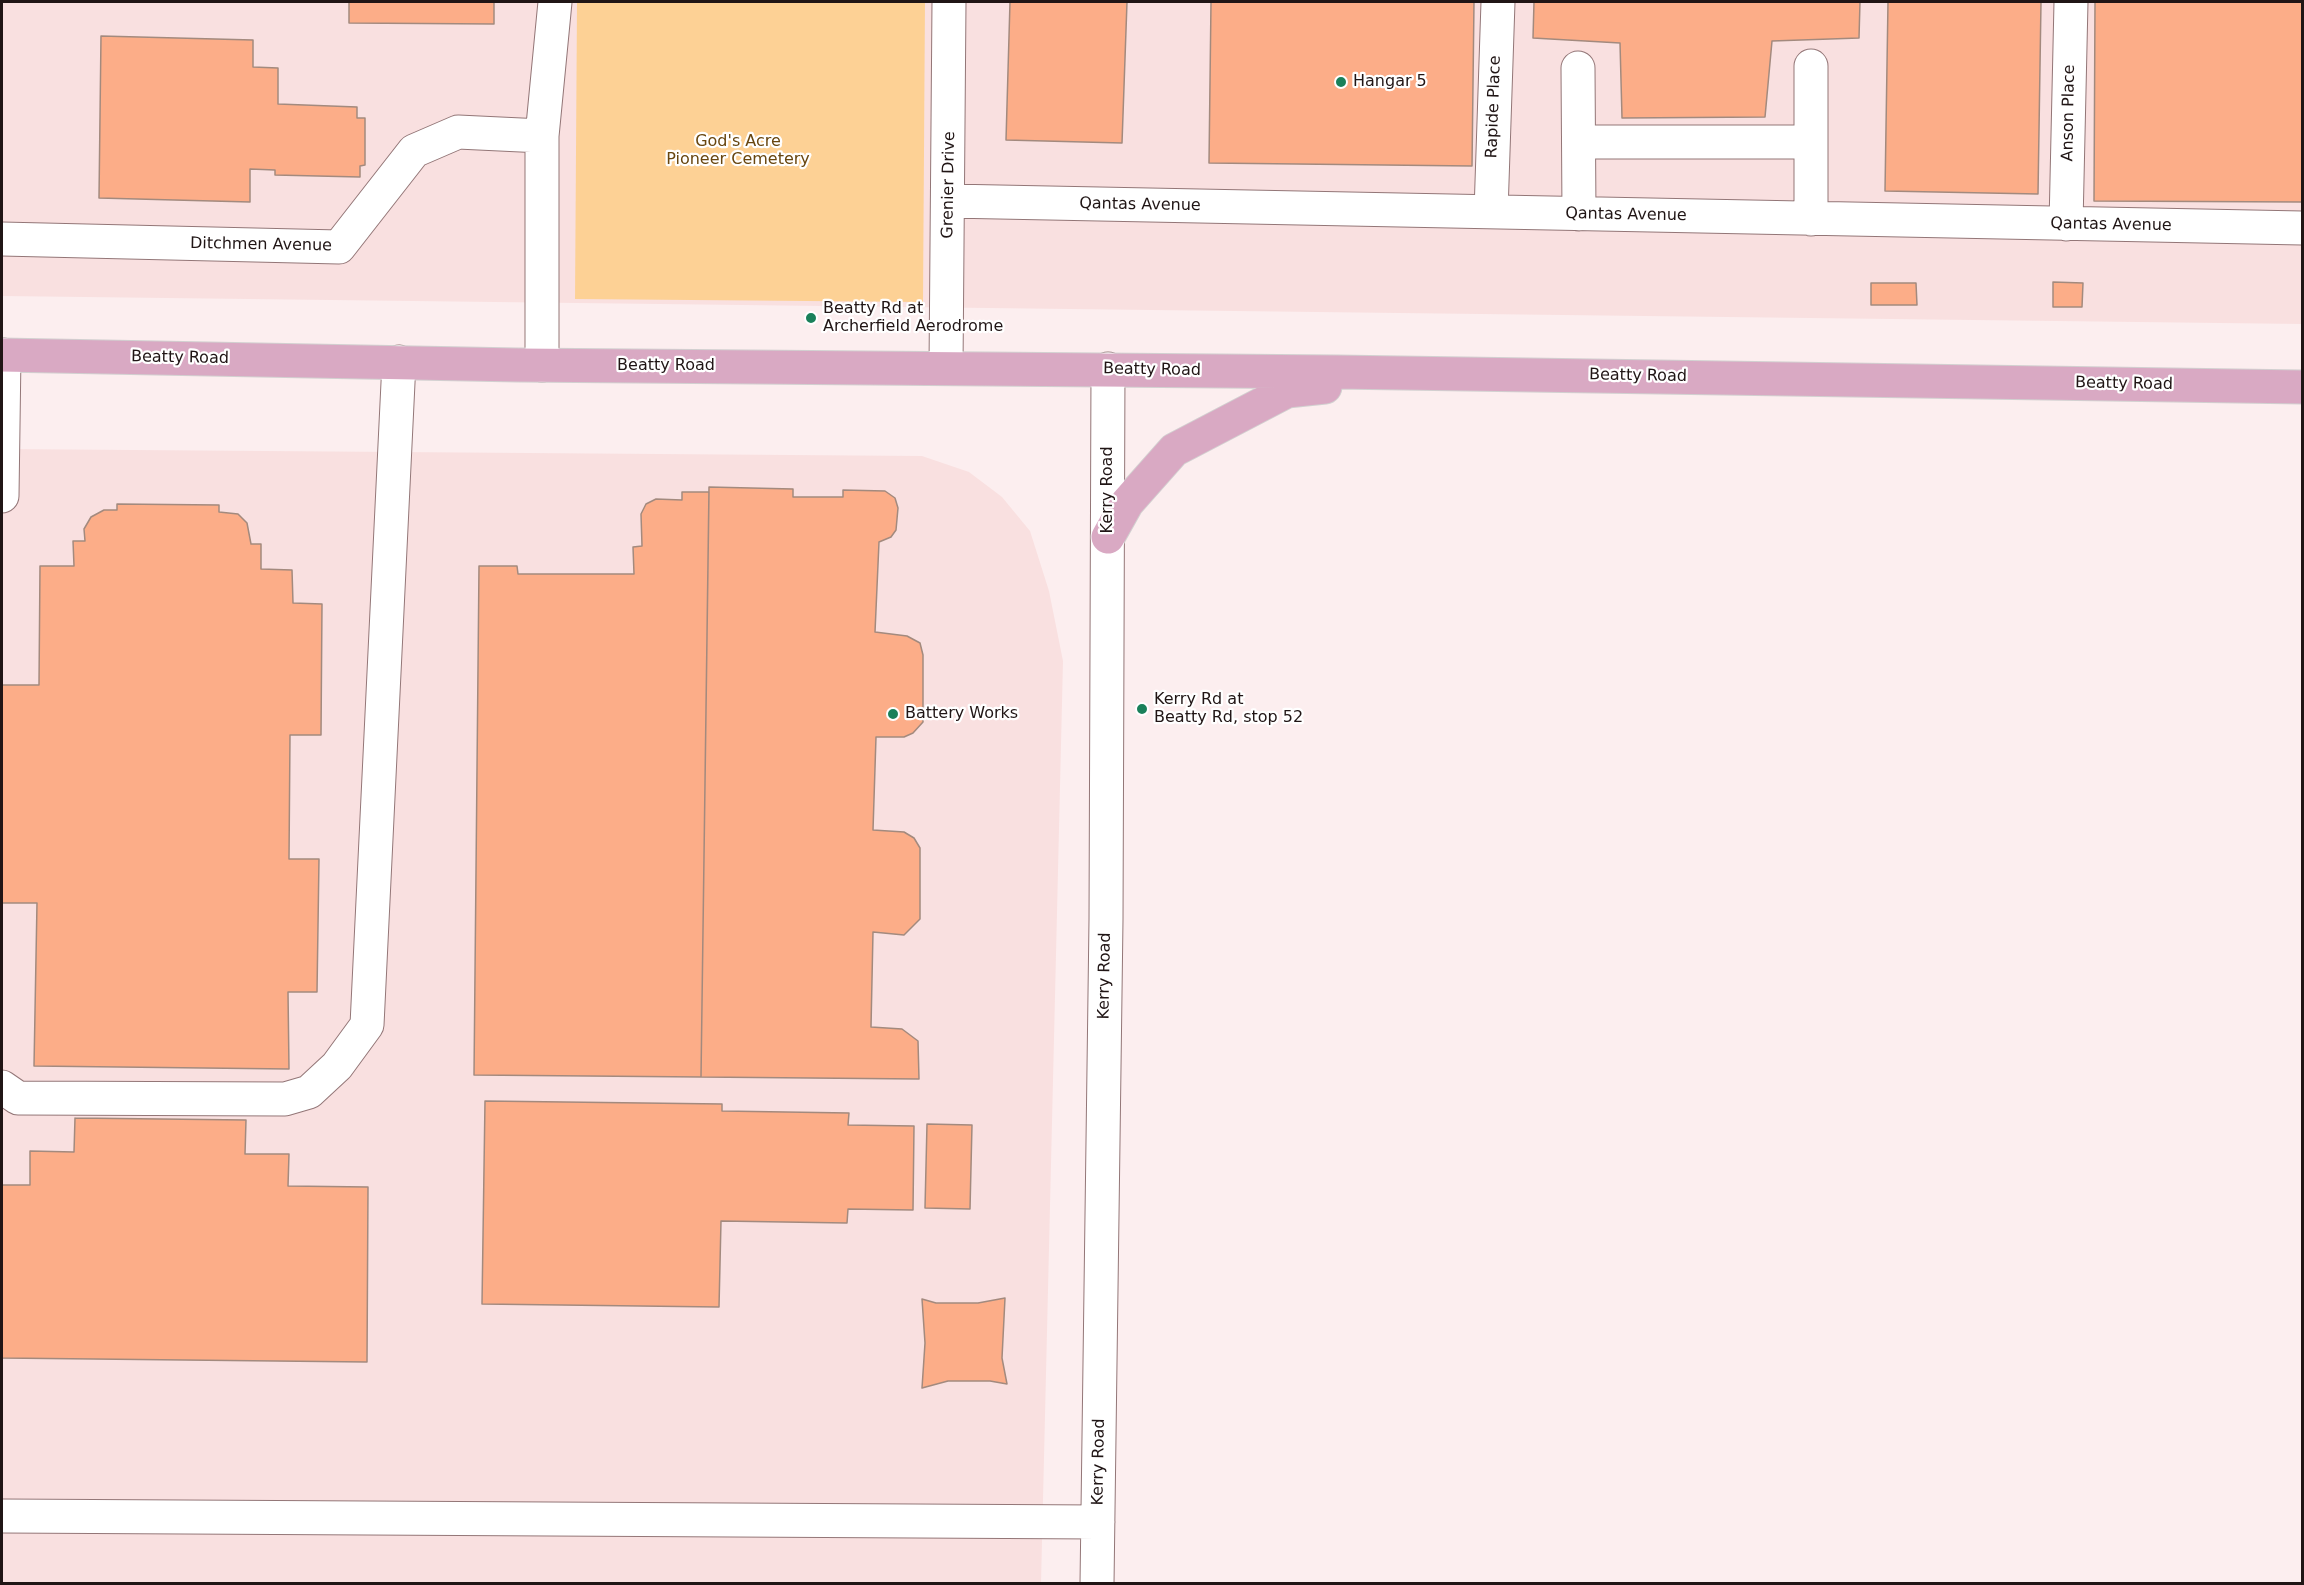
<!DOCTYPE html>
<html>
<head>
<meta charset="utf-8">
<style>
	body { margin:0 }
	#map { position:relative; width:2304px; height:1585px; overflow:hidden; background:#fceeef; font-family:"DejaVu Sans",sans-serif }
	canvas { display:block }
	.frame { position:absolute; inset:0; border:3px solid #201515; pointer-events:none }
</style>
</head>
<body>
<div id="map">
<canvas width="2304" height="1585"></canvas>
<div class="frame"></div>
</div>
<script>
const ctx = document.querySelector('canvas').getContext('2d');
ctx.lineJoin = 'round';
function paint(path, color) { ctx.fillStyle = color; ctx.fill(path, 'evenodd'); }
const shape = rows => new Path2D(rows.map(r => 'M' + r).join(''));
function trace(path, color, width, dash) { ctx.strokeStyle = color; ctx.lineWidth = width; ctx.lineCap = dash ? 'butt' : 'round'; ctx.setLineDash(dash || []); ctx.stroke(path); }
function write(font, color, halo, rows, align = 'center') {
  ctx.font = font + ' "DejaVu Sans",sans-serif'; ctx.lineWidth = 4.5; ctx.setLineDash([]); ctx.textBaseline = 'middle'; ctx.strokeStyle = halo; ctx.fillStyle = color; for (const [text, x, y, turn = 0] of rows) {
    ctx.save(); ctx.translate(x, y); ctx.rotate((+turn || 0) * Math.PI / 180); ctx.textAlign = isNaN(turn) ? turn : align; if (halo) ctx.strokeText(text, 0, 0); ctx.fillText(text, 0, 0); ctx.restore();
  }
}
paint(shape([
	[2,2,2302,2,2302,324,2,296],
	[2,449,922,456,969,472,1002,497,1030,531,1049,591,1063,661,1041,1583,2,1584]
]), '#f9e0e0');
paint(shape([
	[577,2,925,2,923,302,575,299]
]), '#fdd195');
const building = shape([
	[349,2,494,2,494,24,349,23,349,2],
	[1010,2,1127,2,1122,143,1006,140,1010,2],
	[1211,2,1474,2,1472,166,1209,163,1211,2],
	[1534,2,1860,2,1859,38,1772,41,1765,117,1622,118,1620,43,1533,38,1534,2],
	[1888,2,2041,2,2038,194,1885,191,1888,2],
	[2095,2,2302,2,2302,202,2094,201,2095,2],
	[101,36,253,40,253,67,278,68,278,104,357,107,357,118,365,118,365,165,360,166,360,177,275,175,275,170,250,169,250,202,99,198,101,36],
	[2053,282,2083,283,2082,307,2053,307,2053,282],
	[1871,283,1916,283,1917,305,1871,305,1871,283],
	[709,487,793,489,793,497,843,497,843,490,885,491,895,498,898,508,896,530,891,537,879,542,875,632,907,636,920,643,923,655,923,722,913,733,904,737,876,737,873,830,904,832,914,838,920,848,920,919,904,935,873,932,871,1027,902,1029,918,1041,919,1079,701,1077,709,487],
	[682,492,709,492,701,1077,474,1075,479,566,517,566,518,574,634,574,633,547,642,546,641,514,646,504,656,499,682,500,682,492],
	[117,504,219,505,219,512,238,514,247,523,251,544,261,544,261,569,292,570,293,603,322,604,321,735,290,735,289,859,319,859,317,992,288,992,289,1069,34,1066,37,903,2,903,2,685,39,685,40,566,74,566,73,541,85,541,84,529,91,517,104,510,117,510,117,504],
	[485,1101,722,1104,722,1111,849,1113,848,1125,914,1126,913,1210,848,1209,847,1223,721,1221,719,1307,482,1304,485,1101],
	[75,1118,246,1120,245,1154,289,1154,288,1186,368,1187,367,1362,2,1358,2,1185,30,1185,30,1151,74,1152,75,1118],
	[927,1124,972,1125,970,1209,925,1208,927,1124],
	[1005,1298,1002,1358,1007,1384,990,1381,948,1381,922,1388,925,1343,922,1299,936,1303,978,1303,1005,1298]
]);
paint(building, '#fcad88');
trace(building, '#a38a7e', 1.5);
const minor = shape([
	[1578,68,1579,214],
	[1579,142,1811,142],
	[949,201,2302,228],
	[1491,212,1498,2],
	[1811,219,1811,66],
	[2066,224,2071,2],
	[2,239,339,247,414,151,458,132,542,136],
	[542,365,542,136,555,2],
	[946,368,949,2],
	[2,496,4,355],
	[2,1087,18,1098,285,1099,309,1092,337,1066,367,1025,399,362],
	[2,1516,1098,1522],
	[1097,1584,1106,920,1108,369]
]);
const major = shape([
	[2,355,518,365,1337,372,2302,387],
	[1108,537,1127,503,1174,450,1287,391,1325,387]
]);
trace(minor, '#937677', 35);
trace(major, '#d2d0d0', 35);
trace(minor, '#fff', 33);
trace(major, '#d9a9c3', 33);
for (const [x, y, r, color] of [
	[1341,82,6,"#1a805a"],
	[811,318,6,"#1a805a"],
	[1142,709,6,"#1a805a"],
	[893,714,6,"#1a805a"]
]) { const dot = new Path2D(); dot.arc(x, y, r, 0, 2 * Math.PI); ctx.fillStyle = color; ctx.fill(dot); trace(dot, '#fff', 2); }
write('16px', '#201515', '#fff', [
	["Hangar 5",1353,82],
	["Beatty Rd at",823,309],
	["Archerfield Aerodrome",823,327],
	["Kerry Rd at",1154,700],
	["Beatty Rd, stop 52",1154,718],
	["Battery Works",905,714]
], 'left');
write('16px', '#201515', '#fff', [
	["Rapide Place",1494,107,-88],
	["Anson Place",2069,113,-89],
	["Grenier Drive",949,185,-89],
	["Qantas Avenue",1140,205,1],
	["Qantas Avenue",1626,215,1],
	["Qantas Avenue",2111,225,1],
	["Ditchmen Avenue",261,245,1],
	["Beatty Road",180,358,1],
	["Beatty Road",666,366],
	["Beatty Road",1152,370,1],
	["Beatty Road",1638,376,1],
	["Beatty Road",2124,384,1],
	["Kerry Road",1108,490,-90],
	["Kerry Road",1105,976,-89],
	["Kerry Road",1099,1462,-89]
]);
write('16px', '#68460f', '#fff', [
	["God's Acre",738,142],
	["Pioneer Cemetery",738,160]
]);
</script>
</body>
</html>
